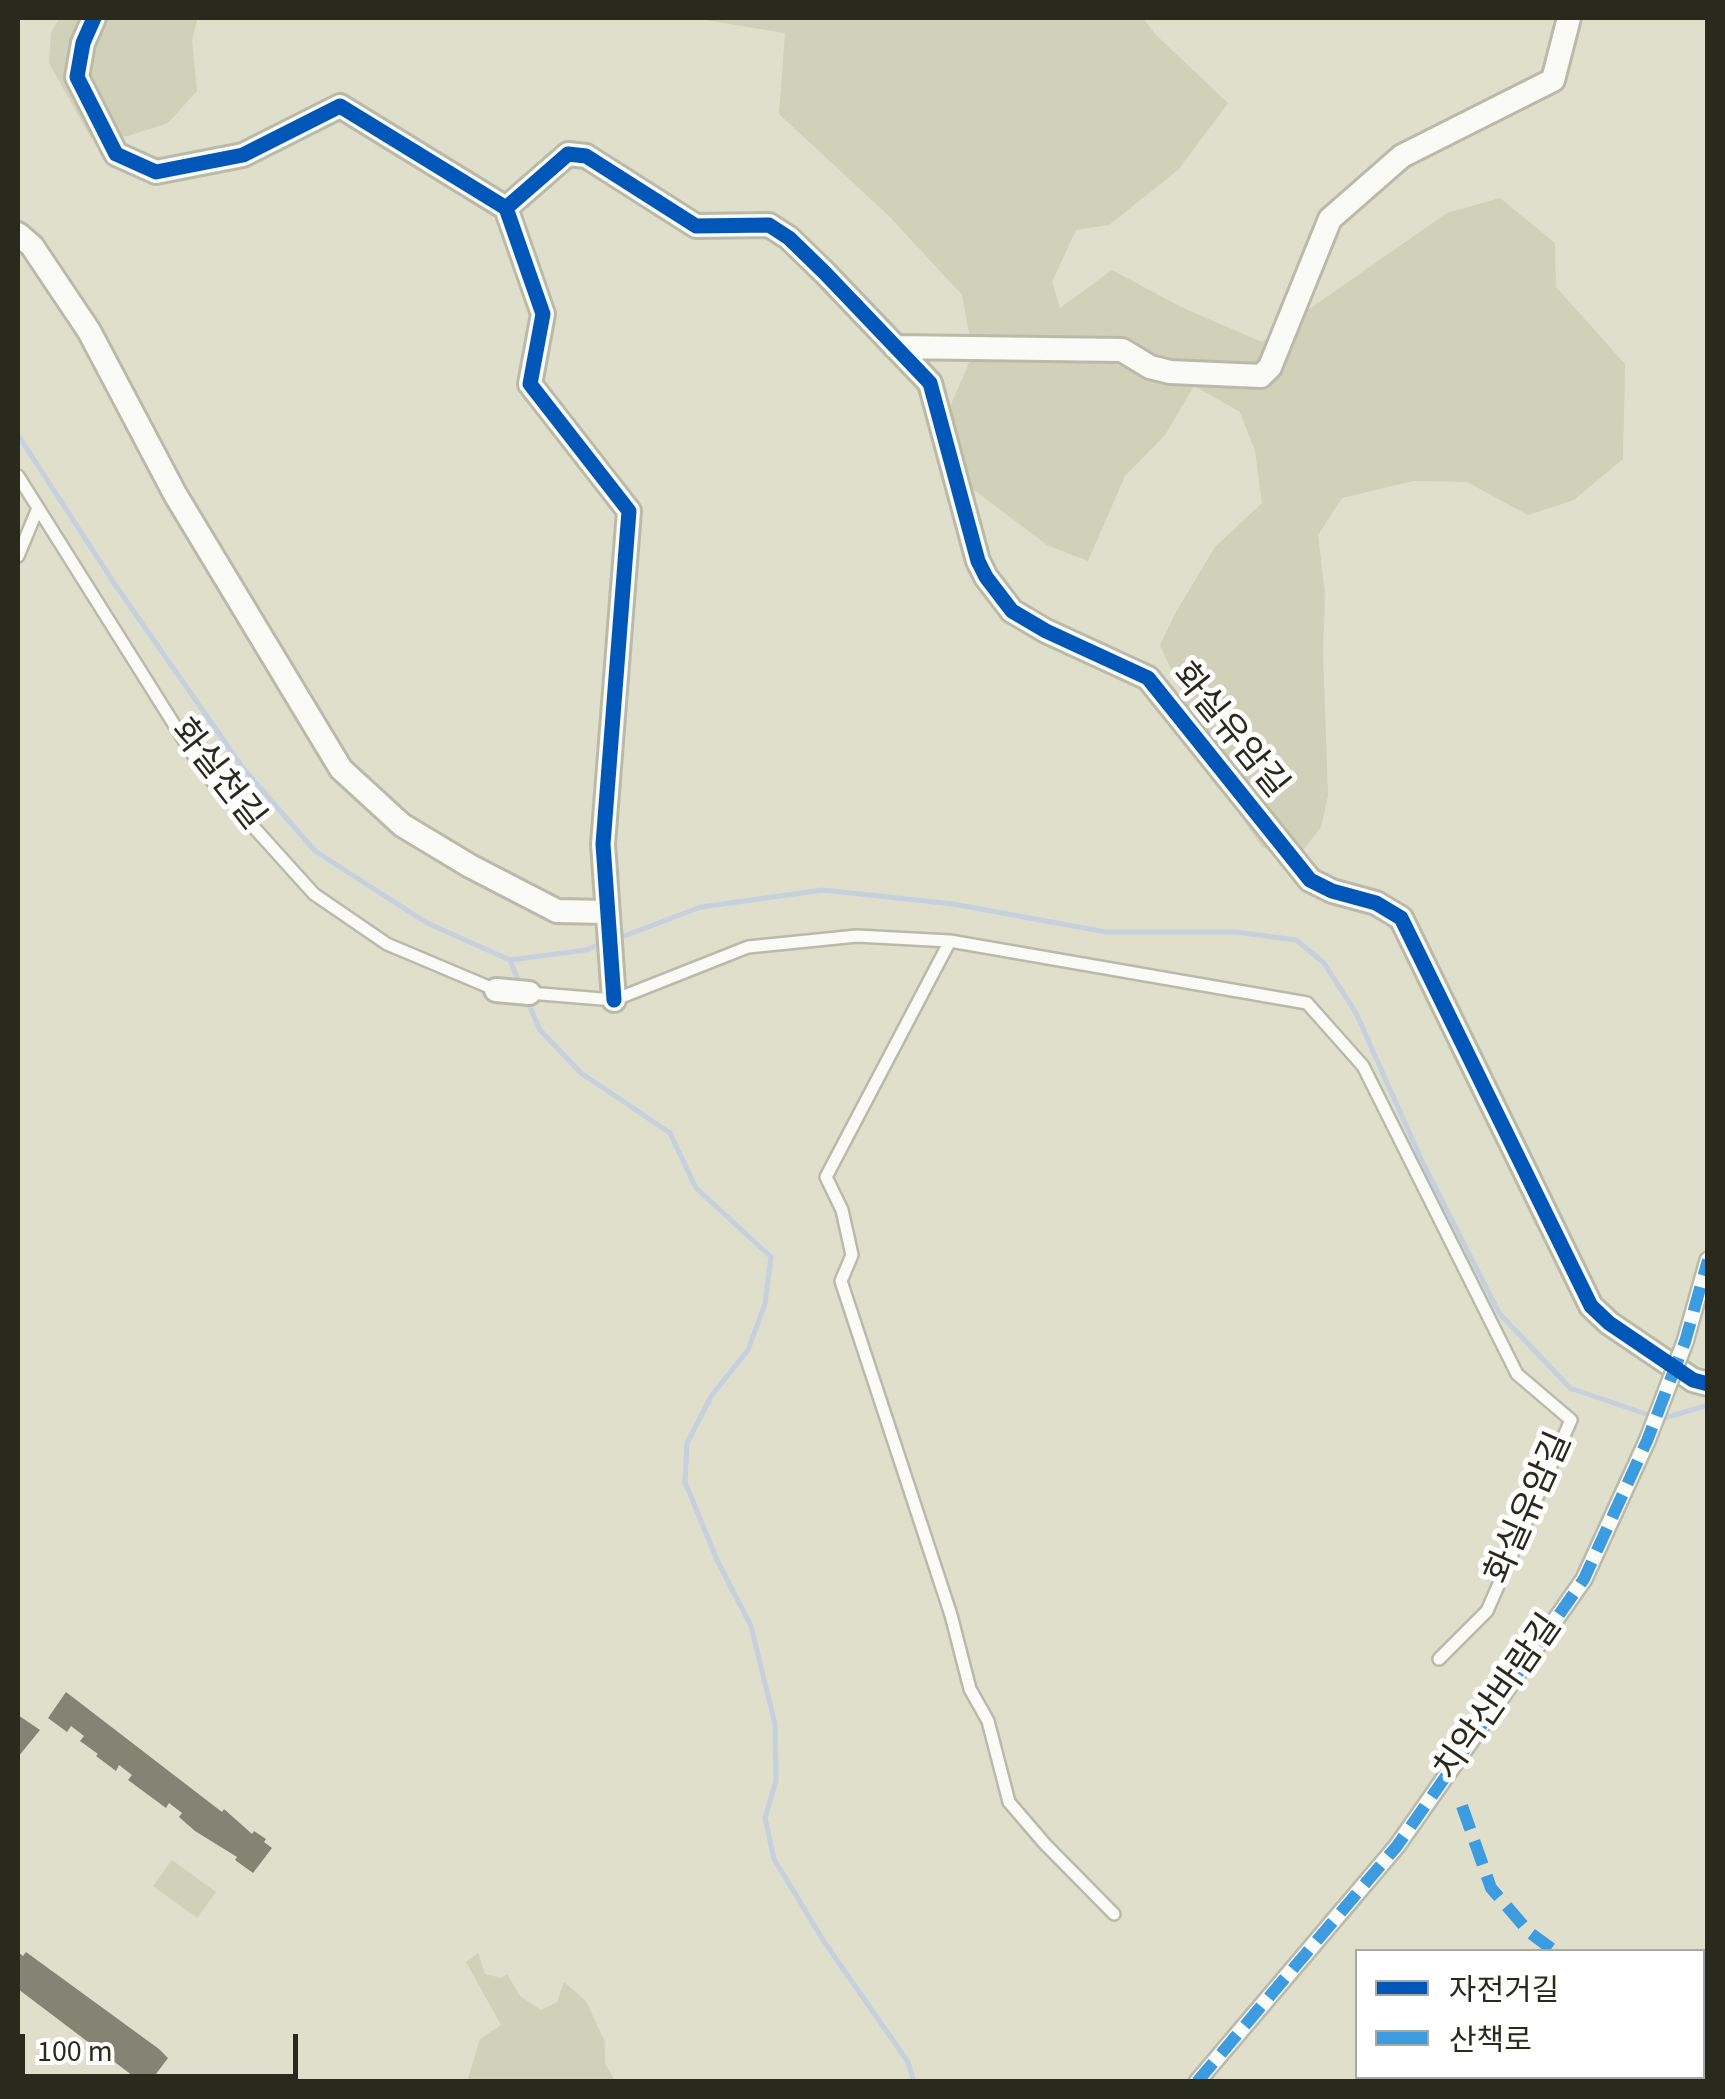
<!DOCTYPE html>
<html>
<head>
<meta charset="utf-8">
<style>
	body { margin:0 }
	#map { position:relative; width:1725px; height:2099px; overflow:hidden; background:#dfdfcc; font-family:"Source Sans 3","Noto Sans KR",sans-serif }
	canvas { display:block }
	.frame { position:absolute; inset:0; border:20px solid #29291c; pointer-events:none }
	.legend { position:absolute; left:1355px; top:1949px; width:350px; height:130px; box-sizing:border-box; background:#fff; border:2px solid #a9a9a4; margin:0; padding:12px 18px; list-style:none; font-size:30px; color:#29291c }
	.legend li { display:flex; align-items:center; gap:20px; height:50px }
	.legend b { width:50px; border:2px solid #a9a9a4 }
	.scale { position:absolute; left:20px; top:2034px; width:278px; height:45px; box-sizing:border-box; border:5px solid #29291c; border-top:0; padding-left:12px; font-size:30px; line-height:35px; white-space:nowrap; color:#29291c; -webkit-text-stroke:8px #fff; paint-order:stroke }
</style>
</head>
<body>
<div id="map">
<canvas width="1725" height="2099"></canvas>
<div class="frame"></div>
<ul class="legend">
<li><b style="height:12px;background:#0057b8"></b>자전거길</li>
<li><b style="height:12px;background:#3d9cdf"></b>산책로</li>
</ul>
<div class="scale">100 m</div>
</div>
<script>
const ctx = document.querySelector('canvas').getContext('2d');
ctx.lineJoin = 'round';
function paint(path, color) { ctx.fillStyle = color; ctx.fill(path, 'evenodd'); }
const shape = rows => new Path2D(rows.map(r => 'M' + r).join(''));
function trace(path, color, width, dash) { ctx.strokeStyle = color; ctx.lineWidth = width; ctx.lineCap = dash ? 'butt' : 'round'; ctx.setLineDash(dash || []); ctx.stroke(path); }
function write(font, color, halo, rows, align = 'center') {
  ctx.font = font + ' "Source Sans 3","Noto Sans KR",sans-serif'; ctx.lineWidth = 10; ctx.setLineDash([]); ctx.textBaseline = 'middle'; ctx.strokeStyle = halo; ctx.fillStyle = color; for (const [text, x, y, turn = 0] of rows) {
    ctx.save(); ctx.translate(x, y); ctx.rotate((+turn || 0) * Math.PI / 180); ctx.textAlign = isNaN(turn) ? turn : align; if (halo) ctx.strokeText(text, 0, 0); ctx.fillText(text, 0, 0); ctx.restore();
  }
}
paint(shape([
	[60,18,198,18,192,40,197,91,168,123,128,136,91,138,49,63,51,32],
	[693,18,1143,18,1155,34,1228,103,1178,170,1109,225,1076,230,1052,282,1060,308,1112,270,1181,307,1262,342,1447,213,1500,198,1555,243,1556,287,1625,364,1623,459,1574,500,1528,515,1467,482,1413,481,1342,498,1318,535,1325,593,1323,652,1328,796,1321,827,1297,858,1262,847,1233,805,1160,645,1176,612,1215,547,1262,503,1255,451,1240,412,1194,386,1165,435,1125,476,1088,561,1047,545,961,480,941,427,973,354,962,295,890,217,779,114,785,33],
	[172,1860,216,1892,197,1918,153,1886],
	[478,1953,485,1974,501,1978,507,1974,520,1996,541,2010,557,2002,564,1982,586,2001,605,2042,605,2063,615,2081,467,2081,480,2039,501,2025,466,1962]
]), '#d1d0b9');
trace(shape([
	[18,435,114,583,243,768,315,851,427,923,510,960,586,950,605,942],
	[616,939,701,907,823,890,953,904,1106,932,1236,932,1296,940,1324,963,1356,1013,1421,1159,1499,1313,1570,1388,1661,1419,1708,1405],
	[510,960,520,984],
	[526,998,540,1030,581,1073,670,1133,696,1188,771,1257,765,1304,748,1350,712,1395,687,1443,685,1482,717,1560,751,1626,775,1724,776,1781,765,1818,774,1859,823,1940,908,2062,914,2082]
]), '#c6d1df', 5);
paint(shape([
	[66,1692,222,1812,224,1809,252,1834,254,1831,266,1839,264,1842,272,1848,253,1873,235,1860,237,1857,195,1831,179,1817,182,1813,169,1803,166,1808,128,1780,132,1775,119,1765,116,1771,96,1756,98,1754,80,1741,84,1736,71,1726,67,1732,48,1718],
	[18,1715,40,1730,18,1757],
	[18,1952,23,1956,26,1952,159,2049,168,2058,150,2082,141,2082,18,1989]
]), '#848475');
const service = shape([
	[18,476,204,772,314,894,387,944,496,990],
	[18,556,38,508],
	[950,941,826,1177,842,1210,852,1255,841,1281,951,1615,970,1689,988,1721,1009,1802,1045,1844,1114,1914],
	[529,993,614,1000,748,947,857,936,950,941,1307,1003,1363,1066,1517,1374,1571,1420,1487,1611,1439,1659]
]);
const pedestrian = shape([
	[1685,1342,1708,1260],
	[1197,2082,1397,1846,1584,1579,1647,1441]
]);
const minor = shape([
	[94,18,83,43,77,77,116,154,156,172,243,155,340,106,506,208,543,314,530,384,629,511,603,844,614,1000],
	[506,208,568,154,586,156,696,226,769,225,789,238,825,273,930,383,978,561,986,577,1012,611,1046,631,1148,678,1310,880,1332,891,1376,903,1401,918,1591,1306,1609,1323,1693,1380,1708,1384],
	[18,234,32,246,89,331,175,494,341,769,402,825,470,866,557,911,606,912],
	[895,347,1122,350,1150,367,1170,372,1261,376,1270,367,1330,219,1402,156,1553,80,1569,18],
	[496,990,529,993]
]);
trace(service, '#babaab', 16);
trace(pedestrian, '#babaab', 20);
trace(minor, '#babaab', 28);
trace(service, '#fafaf7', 11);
trace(pedestrian, '#fafaf7', 15);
trace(minor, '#fafaf7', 22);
const pedestrianBridge = shape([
	[1647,1441,1685,1342]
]);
trace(pedestrianBridge, '#babaab', 20, []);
trace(pedestrianBridge, '#fafaf7', 15);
trace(shape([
	[1462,1806,1491,1888,1529,1932,1556,1952],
	[1702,2034,1708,2036],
	[1197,2082,1397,1846,1584,1579,1647,1441,1685,1342,1708,1260]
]), '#3d9cdf', 12, [25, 12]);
trace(shape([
	[94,18,83,43,77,77,116,154,156,172,243,155,340,106,506,208,543,314,530,384,629,511,603,844,614,1000],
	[506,208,568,154,586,156,696,226,769,225,789,238,825,273,930,383,978,561,986,577,1012,611,1046,631,1148,678,1310,880,1332,891,1376,903,1401,918,1591,1306,1609,1323,1693,1380,1708,1384]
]), '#0057b8', 15);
write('35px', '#29291c', '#fff', [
	["화실유암길",1228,732,51],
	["화실천길",216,776,52],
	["화실유암길",1531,1509,-66],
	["치악산바람길",1500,1699,-55]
]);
</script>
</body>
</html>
